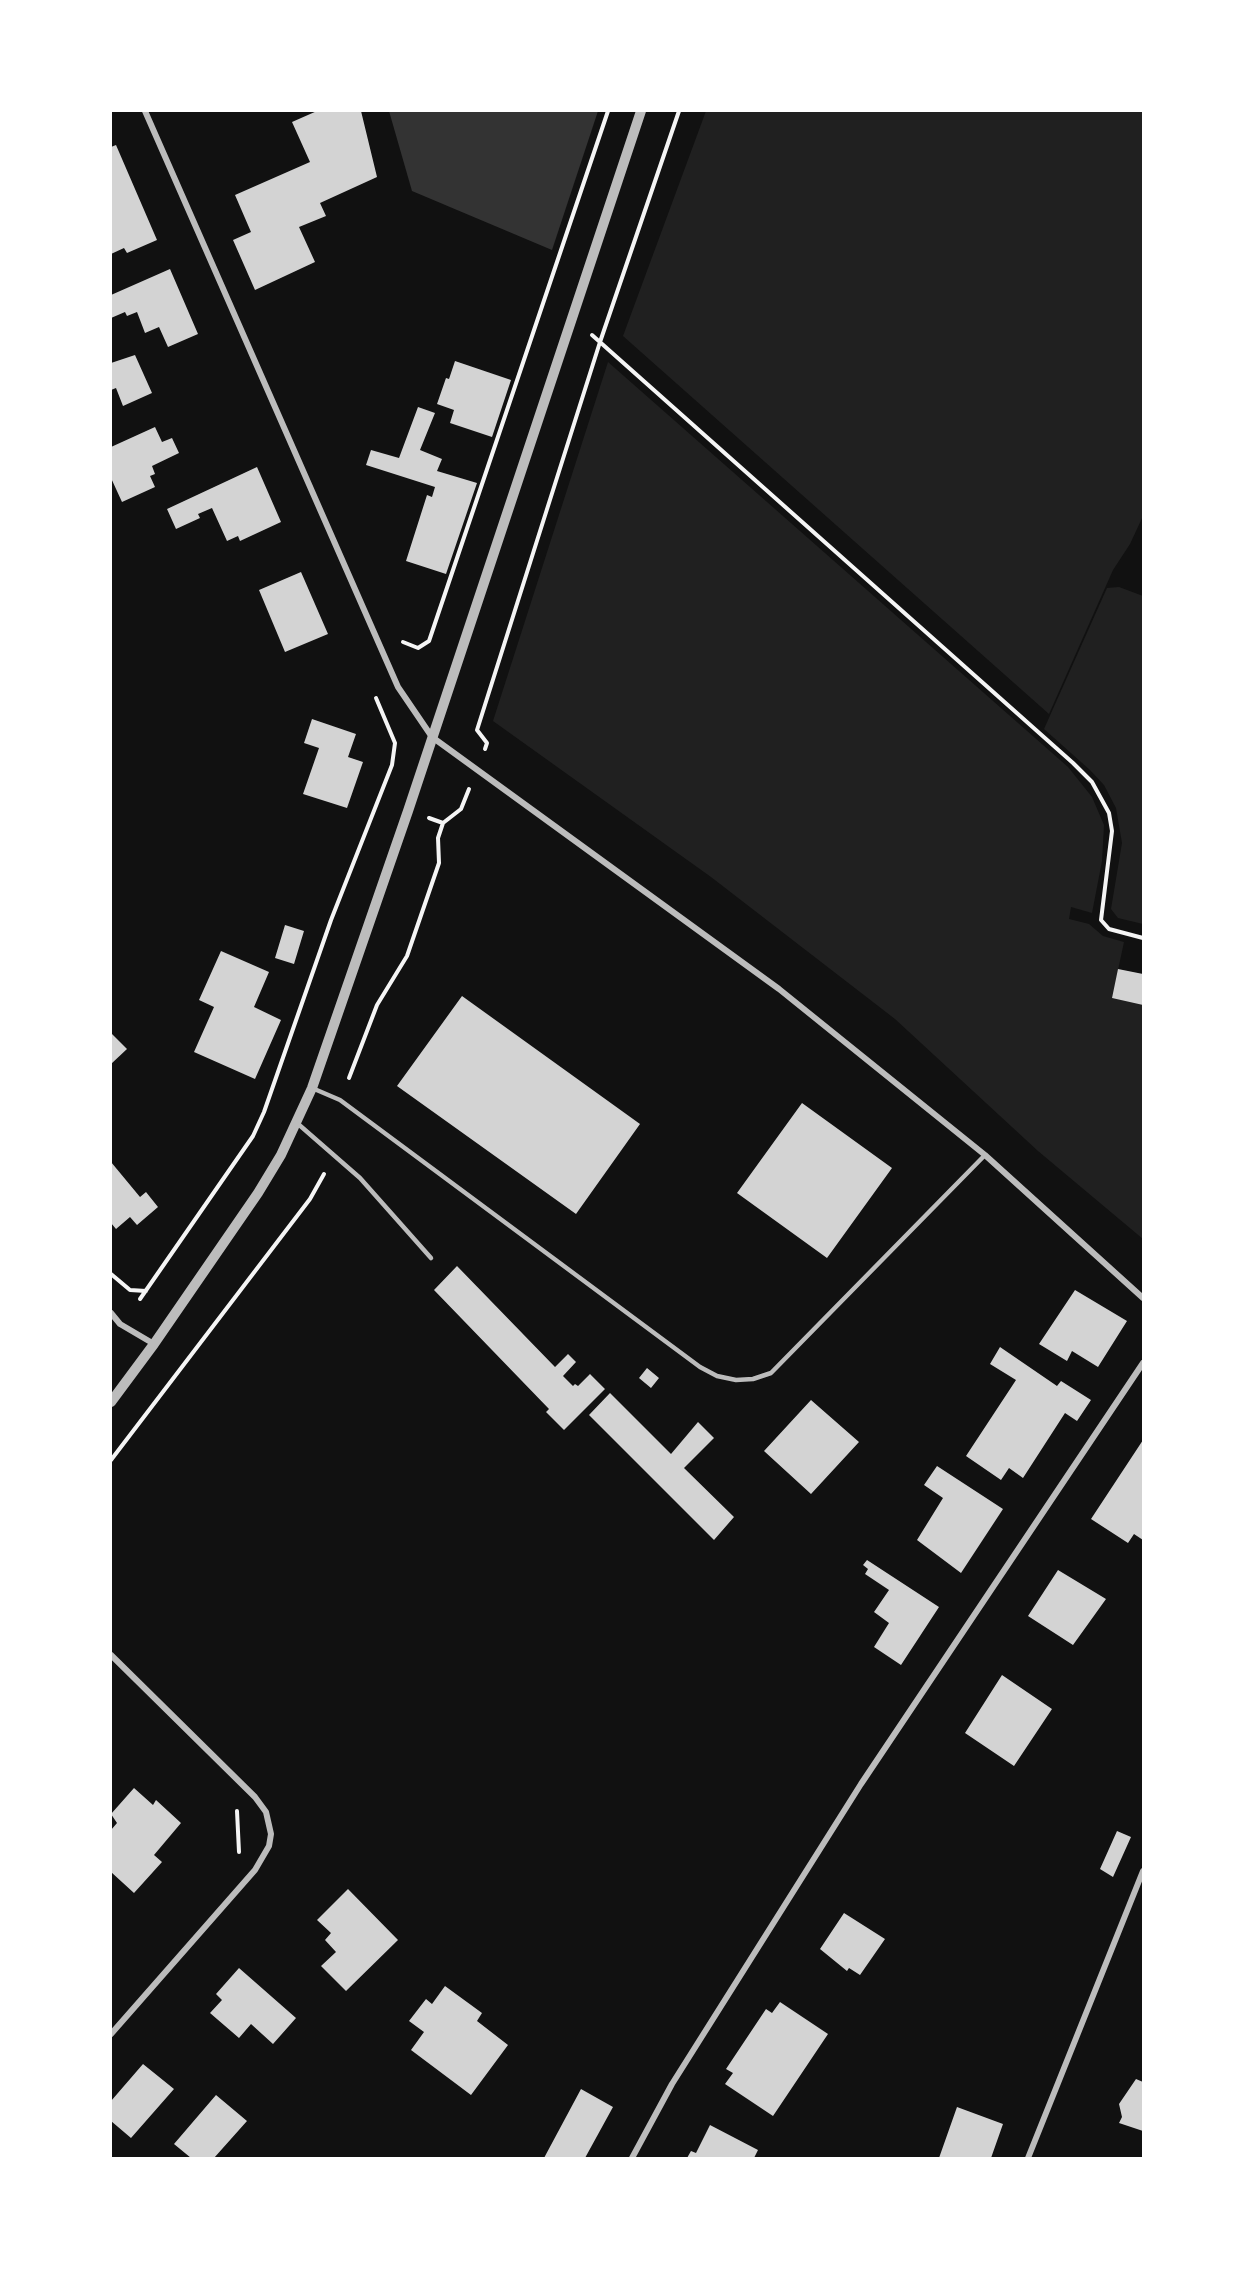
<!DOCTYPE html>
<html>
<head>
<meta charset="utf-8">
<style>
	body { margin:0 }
	#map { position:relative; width:1254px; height:2269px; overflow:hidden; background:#111; font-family:"DM Sans",sans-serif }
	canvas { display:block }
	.frame { position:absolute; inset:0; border:112px solid #fff; pointer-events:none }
</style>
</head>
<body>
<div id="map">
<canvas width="1254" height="2269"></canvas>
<div class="frame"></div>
</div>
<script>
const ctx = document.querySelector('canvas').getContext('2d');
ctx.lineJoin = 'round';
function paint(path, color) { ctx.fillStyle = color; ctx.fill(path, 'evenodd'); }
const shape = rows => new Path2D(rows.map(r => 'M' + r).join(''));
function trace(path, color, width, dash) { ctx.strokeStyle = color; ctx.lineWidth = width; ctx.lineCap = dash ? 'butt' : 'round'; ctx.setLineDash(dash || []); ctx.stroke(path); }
paint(shape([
	[706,111,1143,111,1143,516,1130,544,1113,570,1049,714,623,336],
	[608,362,1068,767,1092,797,1104,825,1102,861,1092,913,1071,907,1069,919,1089,924,1103,936,1124,942,1112,998,1143,1005,1143,1239,1038,1151,895,1019,711,877,493,721],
	[1119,587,1143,596,1143,924,1118,918,1111,909,1122,843,1116,808,1104,785,1090,770,1044,729,1107,588]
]), '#202020');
paint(shape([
	[389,111,598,111,552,250,412,191]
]), '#333');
paint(shape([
	[317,111,361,111,377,177,320,203,326,216,299,227,315,262,255,290,233,240,251,232,235,195,310,162,292,122],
	[116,145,157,240,127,253,124,248,111,254,111,147],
	[170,269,198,334,168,347,159,327,145,333,137,312,127,316,125,312,111,318,111,295],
	[135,355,152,393,123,406,116,388,111,390,111,363],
	[455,361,511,380,492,437,450,423,454,410,437,404,446,378,449,379],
	[418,407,435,413,420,450,442,459,437,471,477,483,446,574,406,561,427,495,432,497,435,487,366,465,371,450,399,458],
	[155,427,162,442,172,438,179,453,152,466,155,474,150,476,155,487,122,502,111,478,111,447],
	[257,467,281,522,240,541,238,536,227,541,212,508,198,514,200,518,176,529,167,509],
	[301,572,328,634,285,652,259,590],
	[312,719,356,734,348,757,363,762,347,808,303,794,319,748,304,743],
	[285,925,304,931,294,964,275,958],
	[221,951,269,972,254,1007,281,1020,255,1079,194,1052,214,1007,199,1000],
	[1118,969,1143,974,1143,1005,1112,998],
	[462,996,640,1124,576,1214,397,1086],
	[111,1033,127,1049,111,1064],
	[802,1103,892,1168,827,1258,737,1193],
	[111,1162,140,1197,146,1192,158,1207,137,1225,130,1217,116,1229,111,1223],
	[457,1266,555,1367,568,1354,576,1362,563,1376,573,1386,575,1384,578,1386,590,1374,605,1389,564,1430,546,1412,549,1409,434,1290],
	[1075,1290,1127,1321,1098,1367,1072,1351,1067,1361,1039,1344],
	[1000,1347,1057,1386,1061,1381,1091,1400,1077,1421,1065,1413,1023,1478,1009,1468,1001,1480,966,1456,1016,1380,990,1364],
	[647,1368,659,1378,651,1388,639,1378],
	[610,1393,671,1454,698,1422,714,1438,684,1468,734,1517,714,1540,589,1415],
	[811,1400,859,1442,811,1494,764,1451],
	[1143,1440,1143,1540,1134,1534,1128,1543,1091,1519],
	[937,1466,1003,1509,961,1573,917,1540,943,1498,924,1485],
	[867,1560,939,1607,901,1665,874,1647,889,1623,874,1612,889,1590,865,1574,868,1569,863,1565],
	[1058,1570,1106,1599,1073,1645,1028,1616],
	[1002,1675,1052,1709,1014,1766,965,1733],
	[134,1788,153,1805,156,1800,181,1823,154,1855,162,1862,134,1893,111,1872,111,1830,117,1823,111,1814],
	[1117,1831,1131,1837,1113,1877,1100,1869],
	[348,1889,398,1940,346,1991,321,1966,336,1952,325,1940,331,1933,317,1920],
	[844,1913,885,1939,860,1975,849,1968,847,1971,820,1949],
	[239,1968,296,2018,273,2044,251,2024,239,2038,210,2013,222,2000,216,1994],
	[445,1986,482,2013,477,2021,508,2045,471,2095,411,2050,424,2032,409,2021,426,1999,432,2004],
	[780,2002,828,2034,773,2116,725,2084,733,2073,726,2069,766,2009,772,2013],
	[143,2064,174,2089,131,2138,111,2121,111,2101],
	[1136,2079,1143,2082,1143,2131,1119,2123,1122,2117,1119,2104],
	[581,2089,613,2107,585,2158,544,2158],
	[216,2095,247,2121,214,2158,191,2158,174,2144],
	[957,2107,1003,2124,991,2158,939,2158],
	[710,2125,758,2150,754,2158,687,2158,691,2151,696,2153]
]), '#d3d3d3');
trace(shape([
	[592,335,1073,763,1092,782,1109,813,1112,831,1101,920,1109,929,1143,938],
	[403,642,418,648,429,641,608,111],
	[485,749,487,743,477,730,600,342,679,111],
	[429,818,443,823],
	[349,1078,377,1005,407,956,439,863,438,838,443,823,461,809,469,789],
	[111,1274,130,1290,146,1291],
	[140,1299,253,1136,264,1112,331,920,392,765,395,743,376,698],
	[111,1460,310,1199,324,1174],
	[237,1811,239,1852]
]), '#f5f5f5', 4);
trace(shape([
	[312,1088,340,1100,700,1367,717,1376,736,1380,753,1379,771,1373,985,1155],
	[297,1123,360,1178,431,1258]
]), '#bcbcbc', 4.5);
trace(shape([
	[145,111,398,687,432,737,779,989,985,1155,1143,1298],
	[111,1313,120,1324,154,1344],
	[111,1655,255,1797,266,1812,271,1834,269,1846,255,1870,111,2034],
	[632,2158,672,2084,861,1784,1143,1363],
	[1028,2158,1143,1871]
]), '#bcbcbc', 6);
trace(shape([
	[111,1402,154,1344,258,1193,281,1155,312,1088,408,811,641,111]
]), '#bcbcbc', 10);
</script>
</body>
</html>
